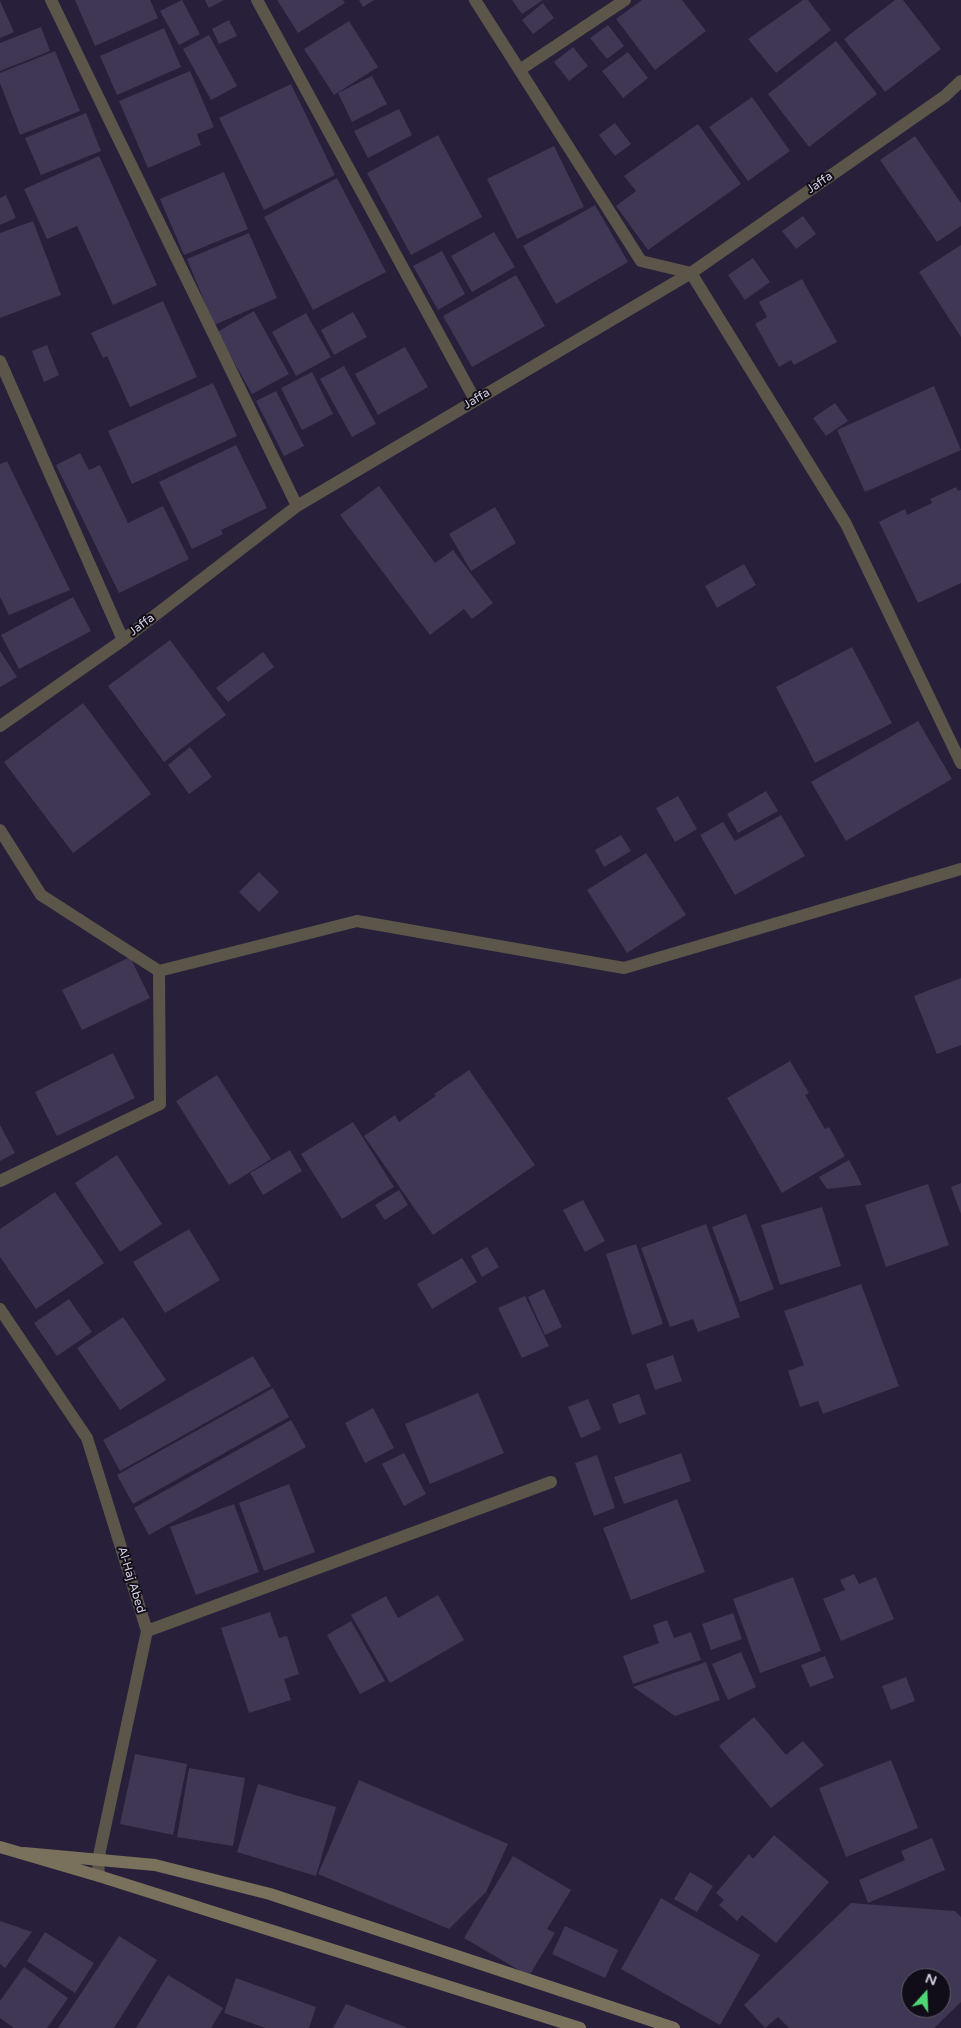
<!DOCTYPE html>
<html>
<head>
<meta charset="utf-8">
<style>
	body { margin:0 }
	#map { position:relative; width:961px; height:2028px; overflow:hidden; background:#28203a; font-family:"Varela Round",sans-serif }
	canvas { display:block }
	.north { position:absolute; left:901px; top:1968px; width:50px; height:50px; box-sizing:border-box; background:#100c18; border:1px solid #5e5a68; border-radius:50%; rotate:20deg; font-size:14px; font-weight:700; line-height:20px; text-align:center; color:#d3cfe0 }
	.north::after { content:''; display:block; margin:auto; width:18px; height:22px; background:#4fd675; clip-path:polygon(50% 0,100% 100%,50% 72%,0 100%) }
</style>
</head>
<body>
<div id="map">
<canvas width="961" height="2028"></canvas>
<div class="north">N</div>
</div>
<script>
const ctx = document.querySelector('canvas').getContext('2d');
ctx.lineJoin = 'round';
function paint(path, color) { ctx.fillStyle = color; ctx.fill(path, 'evenodd'); }
const shape = rows => new Path2D(rows.map(r => 'M' + r).join(''));
function trace(path, color, width, dash) { ctx.strokeStyle = color; ctx.lineWidth = width; ctx.lineCap = dash ? 'butt' : 'round'; ctx.setLineDash(dash || []); ctx.stroke(path); }
function write(font, color, halo, rows, align = 'center') {
  ctx.font = font + ' "Varela Round",sans-serif'; ctx.lineWidth = 4; ctx.setLineDash([]); ctx.textBaseline = 'middle'; ctx.strokeStyle = halo; ctx.fillStyle = color; for (const [text, x, y, turn = 0] of rows) {
    ctx.save(); ctx.translate(x, y); ctx.rotate((+turn || 0) * Math.PI / 180); ctx.textAlign = isNaN(turn) ? turn : align; if (halo) ctx.strokeText(text, 0, 0); ctx.fillText(text, 0, 0); ctx.restore();
  }
}
paint(shape([
	[75,0,150,0,158,18,95,46],
	[182,0,200,34,179,45,160,11],
	[205,0,224,0,209,8],
	[277,0,343,0,345,3,298,33],
	[359,0,374,0,363,7],
	[512,0,543,0,522,14],
	[642,0,682,0,706,31,655,70,616,19],
	[803,0,808,0,831,30,776,73,748,39],
	[895,0,903,0,941,49,885,92,844,39],
	[0,1,14,32,0,38],
	[543,3,554,18,533,34,522,20],
	[229,20,237,36,219,44,212,29],
	[349,21,378,67,334,95,304,49],
	[608,25,624,46,607,59,590,38],
	[41,27,50,51,0,71,0,43],
	[164,28,181,67,117,95,100,56],
	[209,35,237,86,211,100,183,49],
	[836,41,877,94,809,147,768,94],
	[573,47,588,66,569,81,554,62],
	[55,51,80,111,20,135,0,83,0,73],
	[628,52,648,78,623,98,602,71],
	[190,71,214,127,197,134,201,145,148,168,119,101],
	[372,76,387,104,352,122,338,93],
	[291,84,335,175,264,210,219,118],
	[752,97,790,151,748,181,709,127],
	[399,109,412,135,368,158,354,131],
	[86,113,101,151,41,175,25,138],
	[615,123,631,144,615,156,599,135],
	[698,124,741,184,648,250,616,206,636,191,624,176],
	[438,135,482,217,411,255,367,173],
	[915,136,961,203,961,226,937,242,880,160],
	[554,146,584,207,517,239,487,179],
	[99,156,157,285,113,305,77,226,47,239,24,189],
	[224,172,248,229,184,255,160,199],
	[337,178,386,272,313,310,264,217],
	[6,195,16,218,0,225,0,198],
	[595,205,628,262,556,304,523,246],
	[803,216,816,234,796,249,782,231],
	[33,221,61,295,0,318,0,233],
	[494,232,515,267,472,292,451,256],
	[249,233,277,298,214,325,187,259],
	[961,245,961,337,919,272],
	[442,251,465,294,438,310,413,266],
	[753,258,770,282,745,300,728,275],
	[516,275,545,326,472,367,443,316],
	[802,279,837,342,794,365,791,360,779,367,755,324,767,317,759,302],
	[163,301,197,377,130,407,107,356,103,358,91,333],
	[254,311,289,374,252,394,217,332],
	[353,312,367,337,334,355,321,330],
	[306,313,331,357,296,376,272,332],
	[47,345,59,375,44,382,32,351],
	[405,347,428,387,378,415,355,374],
	[344,366,376,424,352,437,320,379],
	[312,372,333,414,302,430,281,388],
	[213,383,237,436,132,484,108,431],
	[934,386,961,450,865,492,837,430],
	[276,391,304,446,284,456,256,401],
	[835,403,848,421,826,436,813,418],
	[236,445,267,508,221,530,223,534,192,549,159,482],
	[80,453,89,470,100,465,128,523,163,506,189,559,119,593,56,465],
	[7,461,70,590,9,615,0,597,0,464],
	[379,486,435,563,453,550,493,603,472,619,464,609,430,635,340,515],
	[956,487,958,491,961,490,961,583,918,603,879,522,905,509,907,515,932,503,930,499],
	[495,507,516,543,471,571,449,534],
	[744,564,756,585,717,608,705,586],
	[73,597,91,631,19,669,1,635],
	[170,640,226,715,164,762,108,686],
	[852,647,892,723,815,763,776,687],
	[0,651,17,677,0,687],
	[263,652,274,667,228,702,216,688],
	[83,703,151,794,73,853,4,762],
	[918,721,952,779,846,841,811,782],
	[190,747,212,777,189,794,168,765],
	[766,791,778,811,738,833,727,814],
	[678,796,697,829,675,842,656,808],
	[781,815,805,856,735,895,700,835,723,822,735,841],
	[621,835,631,851,604,867,595,850],
	[646,853,686,915,627,953,587,890],
	[259,872,279,892,259,912,239,892],
	[130,957,150,998,82,1030,62,990],
	[961,978,961,1045,937,1054,914,996],
	[113,1053,135,1098,57,1136,35,1092],
	[790,1061,809,1093,805,1095,825,1129,829,1127,845,1156,782,1193,727,1098],
	[469,1070,535,1165,433,1235,364,1136,395,1115,399,1122,436,1096,434,1094],
	[217,1075,271,1159,229,1185,176,1101],
	[353,1122,394,1187,342,1219,301,1154],
	[0,1125,15,1153,0,1161],
	[290,1150,302,1171,263,1195,250,1173],
	[117,1155,162,1224,120,1252,75,1183],
	[849,1160,862,1185,827,1189,819,1177],
	[961,1183,961,1214,951,1187],
	[928,1184,949,1245,886,1267,865,1205],
	[399,1190,408,1205,385,1220,375,1205],
	[55,1192,104,1263,36,1309,0,1257,0,1229],
	[583,1200,605,1241,585,1252,563,1210],
	[822,1207,841,1266,780,1285,761,1225],
	[746,1214,774,1289,740,1302,712,1227],
	[706,1224,740,1317,698,1332,693,1319,670,1327,641,1248],
	[189,1229,220,1280,165,1313,133,1262],
	[636,1244,663,1324,632,1335,606,1254],
	[487,1247,499,1267,482,1277,471,1256],
	[462,1258,477,1282,432,1309,417,1284],
	[861,1284,899,1386,823,1414,818,1401,800,1407,788,1371,804,1365,784,1311],
	[544,1289,562,1327,545,1335,528,1297],
	[525,1296,549,1346,522,1358,498,1308],
	[69,1299,92,1332,57,1356,34,1323],
	[123,1317,166,1380,120,1410,77,1348],
	[673,1355,682,1381,655,1390,646,1364],
	[253,1356,271,1386,120,1471,103,1440],
	[273,1388,289,1417,133,1504,117,1475],
	[478,1393,504,1453,430,1484,405,1424],
	[639,1394,646,1414,619,1424,612,1404],
	[588,1399,601,1429,581,1438,568,1407],
	[373,1408,394,1448,365,1463,345,1423],
	[291,1420,306,1447,149,1535,134,1508],
	[404,1453,426,1494,404,1506,382,1464],
	[681,1453,691,1481,624,1504,614,1477],
	[597,1455,615,1508,594,1516,575,1463],
	[289,1484,315,1552,264,1571,239,1503],
	[677,1499,705,1572,631,1600,603,1528],
	[234,1504,259,1572,196,1595,170,1527],
	[854,1574,859,1584,876,1577,894,1619,841,1641,823,1599,845,1590,840,1580],
	[793,1577,821,1651,760,1673,733,1599],
	[438,1595,464,1640,390,1683,351,1615,386,1596,398,1618],
	[270,1612,279,1638,287,1636,299,1674,284,1679,291,1700,249,1713,221,1628],
	[733,1613,742,1639,711,1650,702,1624],
	[667,1620,674,1638,691,1632,701,1660,633,1684,623,1656,659,1643,653,1625],
	[351,1621,385,1681,360,1694,327,1635],
	[741,1652,756,1687,728,1700,712,1664],
	[825,1656,834,1678,810,1687,801,1665],
	[706,1662,720,1700,675,1716,633,1687],
	[906,1677,915,1701,891,1710,882,1686],
	[754,1717,786,1755,803,1741,824,1765,771,1808,719,1746],
	[135,1754,187,1764,173,1835,120,1824],
	[891,1760,918,1828,846,1857,819,1788],
	[189,1768,245,1778,233,1846,177,1837],
	[359,1780,508,1844,486,1892,449,1929,318,1874],
	[258,1784,336,1807,316,1876,237,1852],
	[774,1835,829,1882,776,1943,742,1915,737,1921,719,1905,724,1900,716,1893,749,1854,753,1859],
	[932,1838,945,1870,868,1903,859,1880,905,1860,901,1851],
	[513,1856,571,1890,547,1929,555,1933,529,1976,464,1938],
	[690,1872,713,1886,697,1912,674,1899],
	[661,1898,760,1955,720,2025,621,1969],
	[851,1903,955,1911,961,1917,961,2002,934,2028,789,2028,778,2017,765,2028,744,2005],
	[911,1978,941,1978,941,2008,911,2008],
	[0,1921,32,1932,5,1968,0,1964],
	[565,1926,618,1950,605,1978,552,1954],
	[45,1932,94,1963,75,1993,27,1961],
	[119,1936,157,1960,114,2028,58,2028],
	[24,1967,68,1998,47,2028,14,2028,0,2018,0,2001],
	[168,1975,223,2008,211,2028,136,2028],
	[236,1978,316,2007,309,2028,265,2028,224,2013],
	[346,2004,408,2028,333,2028]
]), '#3f3753');
trace(shape([
	[521,69,625,0],
	[0,361,123,640],
	[0,830,41,895,159,971],
	[0,1181,160,1104,159,971,357,921,624,968,961,869]
]), '#5b5649', 12);
trace(shape([
	[51,0,297,506],
	[257,0,475,400],
	[475,0,641,261,691,273,846,524,961,763],
	[0,726,123,640,297,506,691,273,945,96,961,81],
	[0,1309,87,1438,147,1631,98,1860,99,1876],
	[147,1631,551,1482]
]), '#5b5649', 12);
trace(shape([
	[0,1847,99,1876,580,2028],
	[24,1853,155,1865,270,1894,674,2028]
]), '#79715c', 12);
write('12px', '#d3cfe0', '#100c18', [
	["Jaffa",820,183,-35],
	["Jaffa",477,399,-31],
	["Jaffa",142,625,-37],
	["Al-Haj Abed",131,1580,73]
]);
</script>
</body>
</html>
